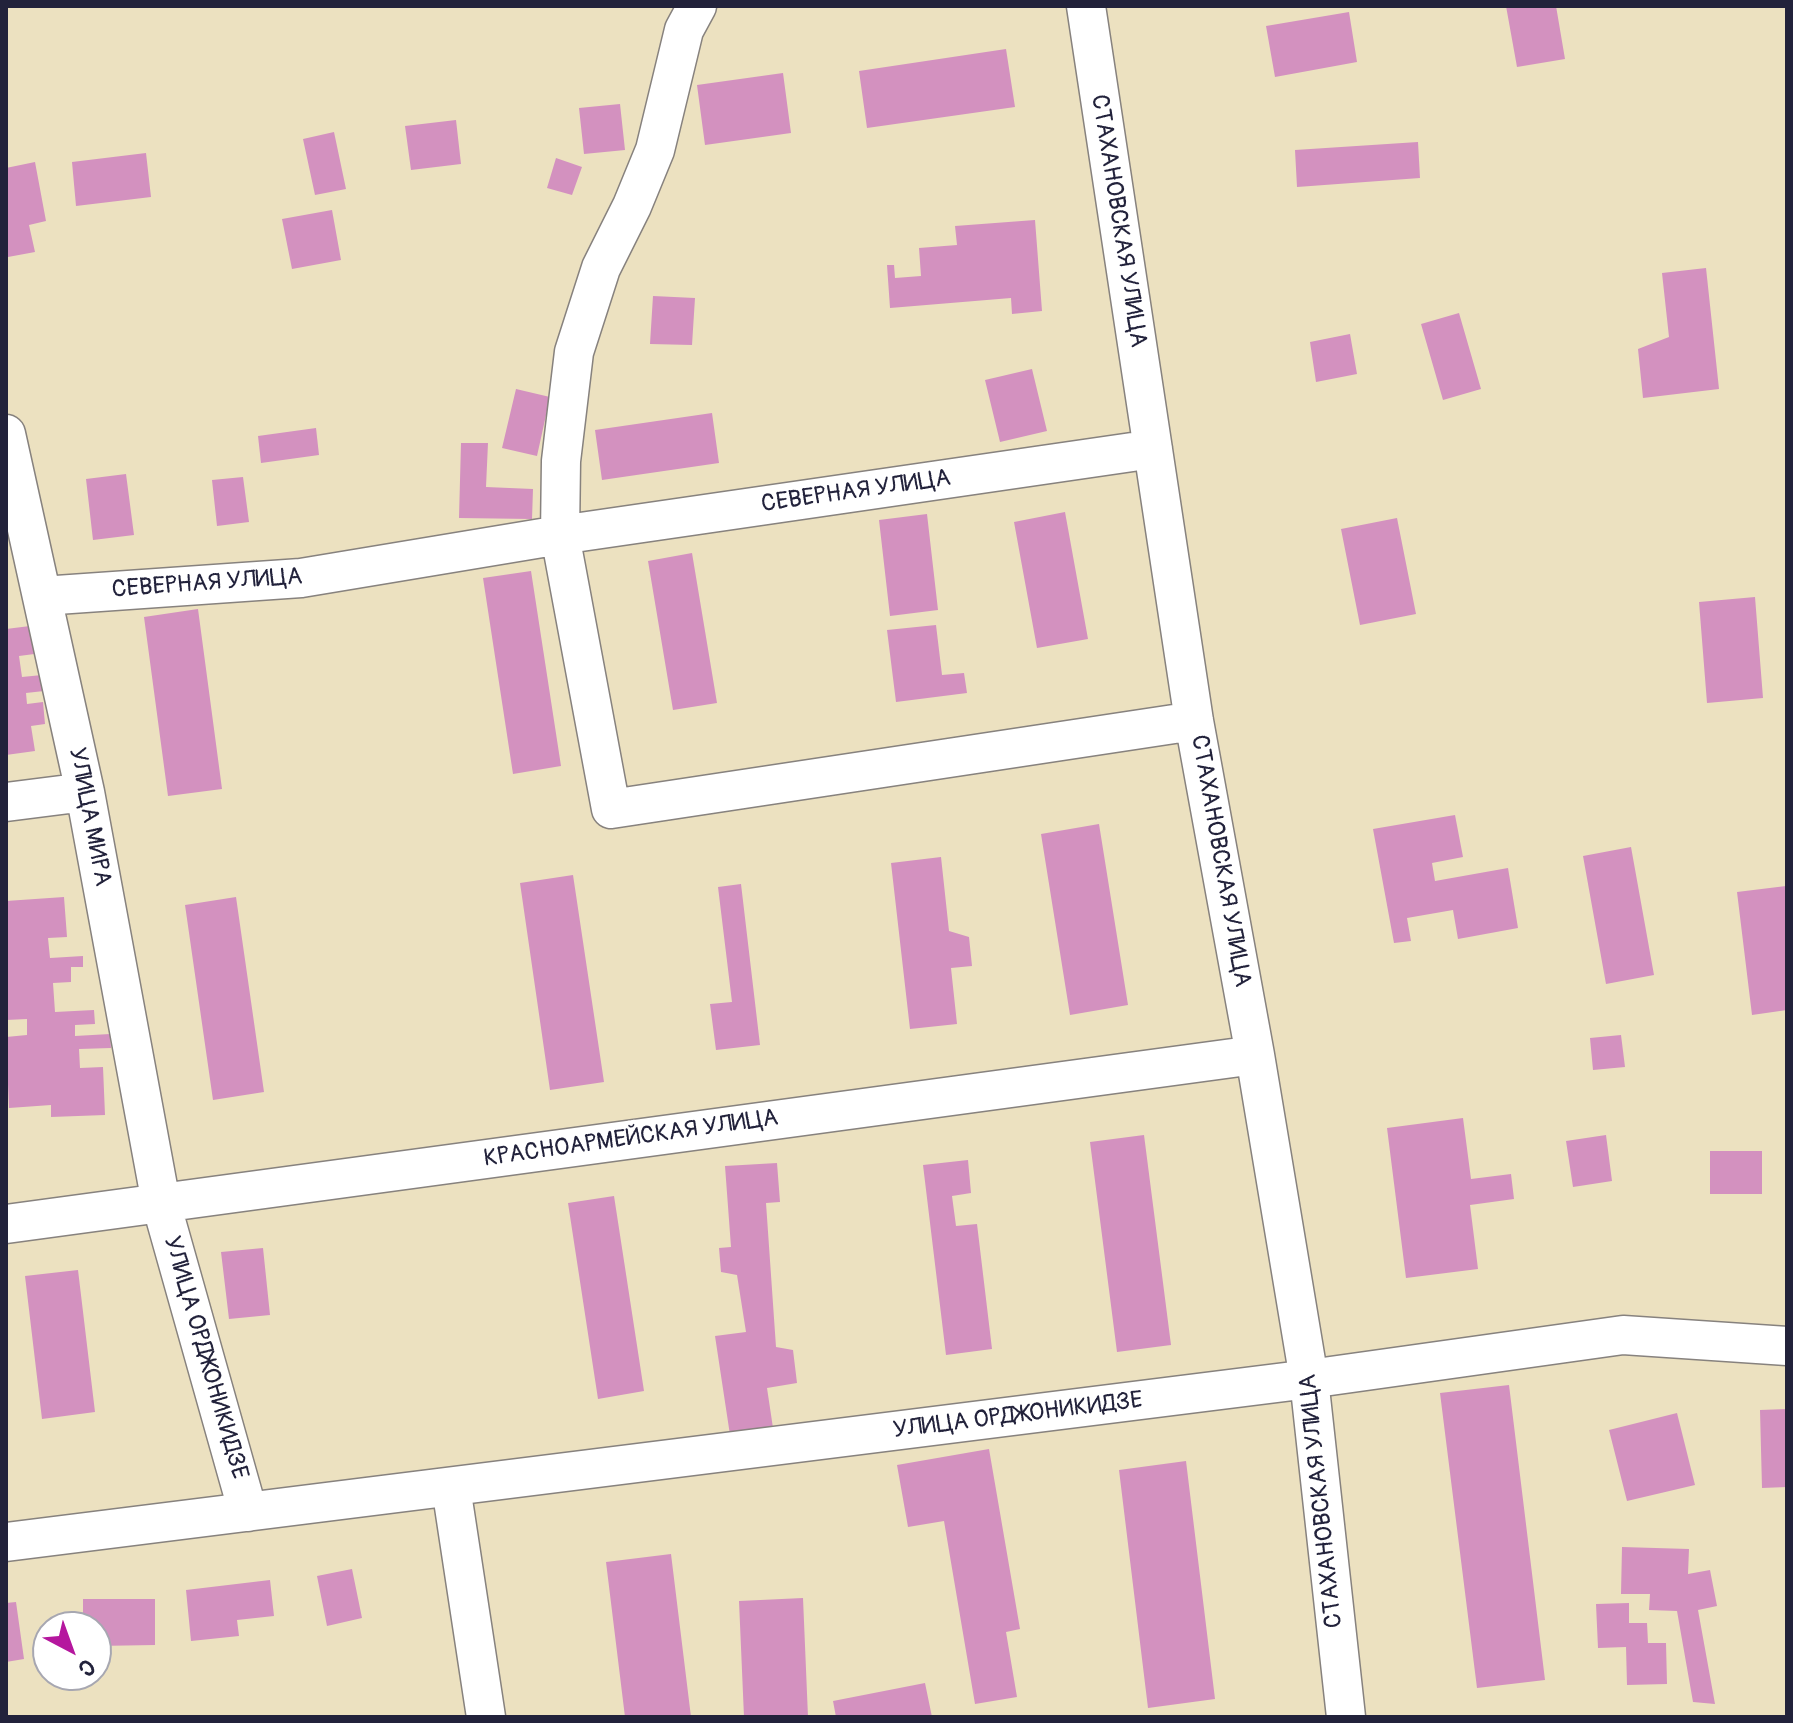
<!DOCTYPE html>
<html>
<head>
<meta charset="utf-8">
<style>
	body { margin:0 }
	#map { position:relative; width:1793px; height:1723px; overflow:hidden; background:#ece1c0; font-family:Pangolin,sans-serif }
	canvas { display:block }
	.frame { position:absolute; inset:0; border:8px solid #22223b; pointer-events:none }
	.north { position:absolute; left:32px; top:1611px; width:80px; height:80px; box-sizing:border-box; background:#fff; border:2px solid #a7a7b1; border-radius:50%; rotate:139deg; font-size:22px; font-weight:700; line-height:32px; text-align:center; color:#22223b }
	.north::after { content:''; display:block; margin:auto; width:28px; height:36px; background:#b5179e; clip-path:polygon(50% 0,100% 100%,50% 72%,0 100%) }
</style>
</head>
<body>
<div id="map">
<canvas width="1793" height="1723"></canvas>
<div class="frame"></div>
<div class="north">С</div>
</div>
<script>
const ctx = document.querySelector('canvas').getContext('2d');
ctx.lineJoin = 'round';
function paint(path, color) { ctx.fillStyle = color; ctx.fill(path, 'evenodd'); }
const shape = rows => new Path2D(rows.map(r => 'M' + r).join(''));
function trace(path, color, width, dash) { ctx.strokeStyle = color; ctx.lineWidth = width; ctx.lineCap = dash ? 'butt' : 'round'; ctx.setLineDash(dash || []); ctx.stroke(path); }
function write(font, color, halo, rows, align = 'center') {
  ctx.font = font + ' Pangolin,sans-serif'; ctx.lineWidth = 8; ctx.setLineDash([]); ctx.textBaseline = 'middle'; ctx.strokeStyle = halo; ctx.fillStyle = color; for (const [text, x, y, turn = 0] of rows) {
    ctx.save(); ctx.translate(x, y); ctx.rotate((+turn || 0) * Math.PI / 180); ctx.textAlign = isNaN(turn) ? turn : align; if (halo) ctx.strokeText(text, 0, 0); ctx.fillText(text, 0, 0); ctx.restore();
  }
}
paint(shape([
	[1506,6,1556,6,1565,59,1517,67],
	[1349,12,1357,62,1275,77,1266,26],
	[1006,49,1015,107,867,128,859,71],
	[783,73,791,133,705,145,697,85],
	[620,104,625,150,584,154,579,108],
	[456,120,461,164,411,170,405,126],
	[334,132,346,189,315,195,303,139],
	[1418,142,1420,178,1297,187,1295,150],
	[146,153,151,197,76,206,72,162],
	[556,158,582,167,572,195,547,188],
	[35,162,46,221,29,225,35,252,8,257,6,248,6,168],
	[332,210,341,260,292,269,282,219],
	[1035,220,1042,311,1012,314,1011,298,890,308,887,265,894,265,895,278,921,276,919,248,957,245,955,226],
	[1706,268,1719,389,1643,398,1638,349,1669,337,1662,273],
	[653,296,695,298,692,345,650,344],
	[1459,313,1481,389,1443,400,1421,324],
	[1350,334,1357,374,1316,382,1310,342],
	[1032,369,1047,431,1000,442,985,380],
	[516,389,550,397,537,456,502,448],
	[712,413,719,463,602,480,595,430],
	[316,428,319,455,261,463,258,436],
	[461,443,488,443,486,487,533,489,532,519,459,518],
	[126,474,134,535,93,540,86,479],
	[243,477,249,522,217,526,212,480],
	[1065,512,1088,639,1037,648,1014,522],
	[927,514,938,610,890,616,879,520],
	[1397,518,1416,614,1360,625,1341,529],
	[692,553,717,703,673,710,648,561],
	[531,571,561,766,513,774,483,578],
	[1755,597,1763,698,1707,703,1699,602],
	[198,609,222,789,168,796,144,617],
	[38,625,42,653,19,656,22,677,42,675,44,691,26,693,27,704,43,702,45,724,31,726,35,751,6,755,6,629],
	[936,625,942,675,964,673,967,693,896,702,887,630],
	[1455,815,1463,857,1432,863,1435,881,1508,868,1518,928,1458,939,1453,910,1407,918,1411,941,1394,943,1373,829],
	[1099,824,1128,1005,1070,1015,1041,834],
	[1631,847,1654,975,1606,984,1583,856],
	[941,857,949,931,969,937,972,966,951,968,957,1024,910,1029,891,863],
	[573,875,604,1082,550,1090,520,883],
	[741,884,760,1045,716,1050,710,1004,732,1002,718,887],
	[1786,886,1787,1010,1752,1015,1737,892],
	[64,897,67,937,48,938,50,958,83,956,83,967,71,967,71,982,53,983,55,1012,94,1010,95,1024,75,1025,75,1036,110,1034,111,1048,79,1049,80,1068,103,1067,105,1115,51,1117,51,1105,9,1108,6,1037,27,1035,27,1019,6,1020,6,901],
	[236,897,264,1092,213,1100,185,905],
	[1621,1035,1625,1067,1593,1070,1590,1038],
	[1463,1118,1471,1179,1511,1174,1514,1199,1470,1205,1478,1269,1406,1278,1387,1128],
	[1144,1135,1171,1345,1117,1352,1090,1142],
	[1606,1135,1612,1181,1573,1187,1566,1141],
	[1710,1151,1762,1151,1762,1194,1710,1194],
	[968,1160,971,1193,952,1196,956,1226,977,1224,992,1349,946,1355,923,1165],
	[777,1163,780,1202,766,1203,776,1347,793,1350,797,1383,767,1388,773,1428,730,1435,715,1336,746,1332,737,1275,721,1272,719,1248,731,1247,725,1166],
	[614,1196,644,1391,598,1399,568,1203],
	[263,1248,270,1315,229,1319,221,1252],
	[78,1270,95,1412,42,1419,25,1276],
	[1509,1385,1545,1680,1477,1688,1440,1393],
	[1787,1409,1787,1487,1762,1488,1760,1410],
	[1677,1413,1695,1485,1627,1501,1609,1430],
	[989,1449,1020,1629,1006,1632,1017,1697,975,1704,944,1521,908,1527,897,1465],
	[1186,1461,1215,1699,1148,1708,1119,1470],
	[1622,1547,1689,1549,1688,1574,1710,1570,1717,1606,1698,1610,1715,1704,1693,1702,1677,1611,1649,1610,1650,1594,1621,1594],
	[671,1554,691,1717,625,1717,606,1562],
	[352,1569,362,1618,327,1626,317,1576],
	[270,1580,274,1616,237,1620,239,1636,191,1641,186,1590],
	[803,1598,808,1717,744,1717,739,1601],
	[83,1599,155,1599,155,1645,96,1646,96,1627,83,1627],
	[16,1602,24,1659,6,1662,6,1603],
	[1629,1603,1629,1623,1647,1623,1648,1643,1666,1643,1667,1684,1627,1685,1626,1647,1598,1648,1596,1604],
	[925,1683,932,1717,836,1717,833,1701]
]), '#d391bf');
const minor = shape([
	[697,6,684,30,655,150,632,206,601,268,574,352,561,461,560,535,1153,449],
	[1086,6,1194,721,1255,1055,1309,1379,1346,1717],
	[6,434,85,792,161,1203,248,1512],
	[42,596,301,578,560,535,611,809,1194,721],
	[6,802,85,792],
	[6,1224,1255,1055],
	[451,1487,486,1717],
	[6,1542,1309,1379,1623,1335,1787,1346]
]);
trace(minor, '#87827e', 41);
trace(minor, '#fff', 38);
write('24px', '#22223b', '#fff', [
	["СТАХАНОВСКАЯ УЛИЦА",1118,221,81],
	["СЕВЕРНАЯ УЛИЦА",856,492,-8],
	["СЕВЕРНАЯ УЛИЦА",207,584,-4],
	["УЛИЦА МИРА",89,817,79],
	["СТАХАНОВСКАЯ УЛИЦА",1220,861,80],
	["КРАСНОАРМЕЙСКАЯ УЛИЦА",631,1139,-8],
	["УЛИЦА ОРДЖОНИКИДЗЕ",205,1358,74],
	["УЛИЦА ОРДЖОНИКИДЗЕ",1018,1416,-7],
	["СТАХАНОВСКАЯ УЛИЦА",1322,1501,-96]
]);
</script>
</body>
</html>
